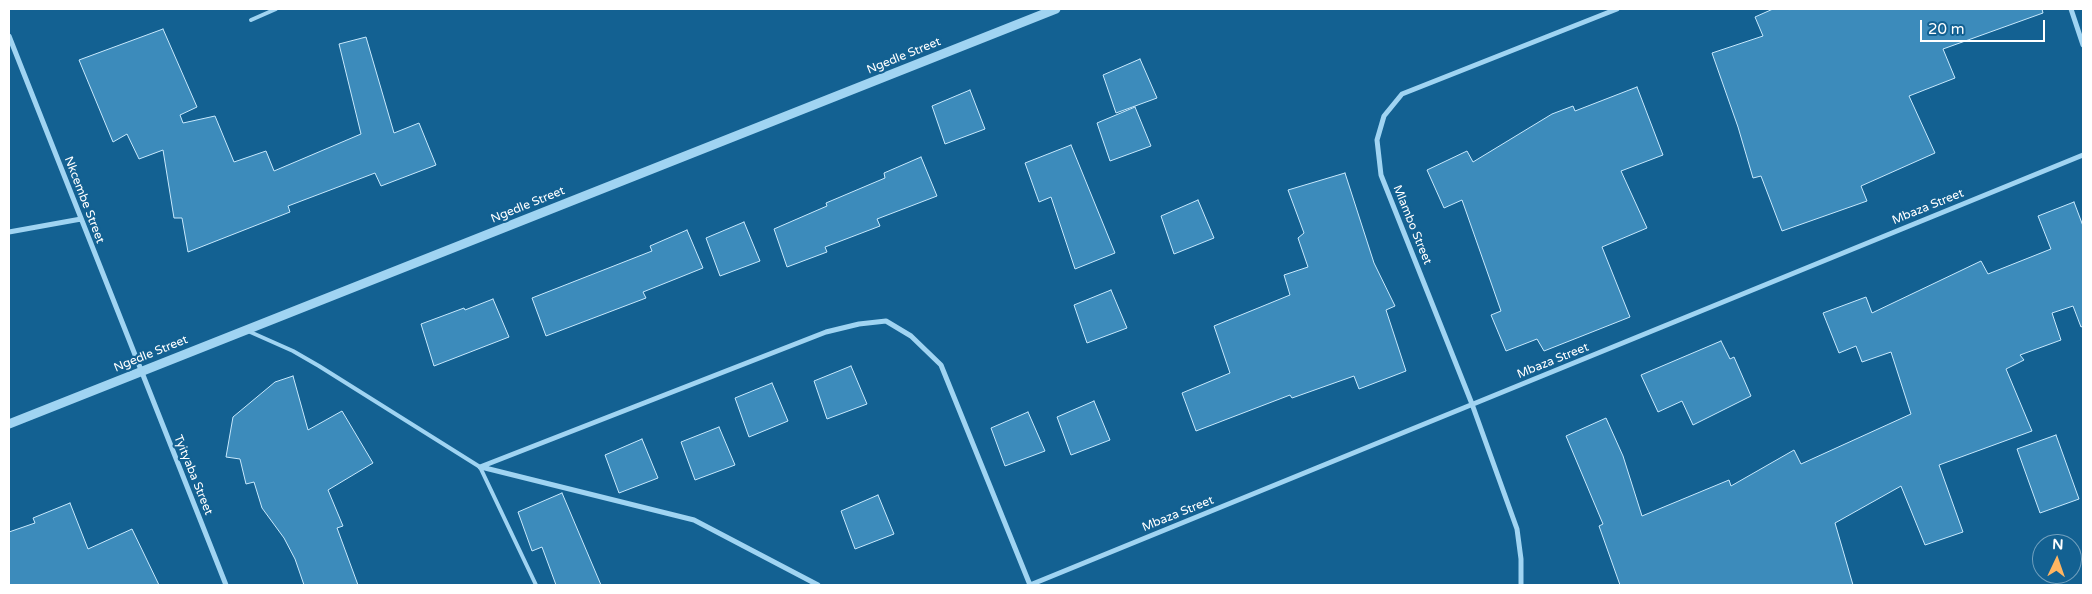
<!DOCTYPE html>
<html>
<head>
<meta charset="utf-8">
<style>
	body { margin:0 }
	#map { position:relative; width:2092px; height:594px; overflow:hidden; background:#136192; font-family:"Varela Round",sans-serif }
	canvas { display:block }
	.frame { position:absolute; inset:0; border:10px solid #fff; pointer-events:none }
	.north { position:absolute; left:2032px; top:534px; width:50px; height:50px; box-sizing:border-box; background:#136192; border:1px solid #71a0be; border-radius:50%; rotate:3deg; font-size:14px; font-weight:700; line-height:20px; text-align:center; color:#fff }
	.north::after { content:''; display:block; margin:auto; width:18px; height:22px; background:#ffb561; clip-path:polygon(50% 0,100% 100%,50% 72%,0 100%) }
	.scale { position:absolute; left:1920px; top:20px; width:125px; height:22px; box-sizing:border-box; border:2px solid #fff; border-top:0; padding-left:6px; font-size:15px; line-height:18px; white-space:nowrap; color:#fff; -webkit-text-stroke:4px #136192; paint-order:stroke }
</style>
</head>
<body>
<div id="map">
<canvas width="2092" height="594"></canvas>
<div class="frame"></div>
<div class="north">N</div>
<div class="scale">20 m</div>
</div>
<script>
const ctx = document.querySelector('canvas').getContext('2d');
ctx.lineJoin = 'round';
function paint(path, color) { ctx.fillStyle = color; ctx.fill(path, 'evenodd'); }
const shape = rows => new Path2D(rows.map(r => 'M' + r).join(''));
function trace(path, color, width, dash) { ctx.strokeStyle = color; ctx.lineWidth = width; ctx.lineCap = dash ? 'butt' : 'round'; ctx.setLineDash(dash || []); ctx.stroke(path); }
function write(font, color, halo, rows, align = 'center') {
  ctx.font = font + ' "Varela Round",sans-serif'; ctx.lineWidth = 4.5; ctx.setLineDash([]); ctx.textBaseline = 'middle'; ctx.strokeStyle = halo; ctx.fillStyle = color; for (const [text, x, y, turn = 0] of rows) {
    ctx.save(); ctx.translate(x, y); ctx.rotate((+turn || 0) * Math.PI / 180); ctx.textAlign = isNaN(turn) ? turn : align; if (halo) ctx.strokeText(text, 0, 0); ctx.fillText(text, 0, 0); ctx.restore();
  }
}
const building = shape([
	[1773,9,2042,9,2043,13,1943,49,1955,78,1909,96,1935,153,1861,186,1867,201,1782,231,1761,176,1753,178,1738,127,1712,53,1763,36,1755,17,1773,9],
	[163,29,197,107,180,115,183,123,215,116,234,162,266,151,274,171,361,134,339,44,366,37,394,133,419,123,436,165,381,186,375,173,288,206,290,212,188,252,182,218,174,218,163,150,139,159,127,134,113,142,79,60,163,29],
	[1140,59,1157,98,1116,113,1103,75,1140,59],
	[1637,87,1663,155,1621,171,1647,228,1602,247,1630,317,1544,351,1537,339,1506,351,1491,315,1501,311,1462,200,1444,208,1427,170,1467,151,1473,162,1552,114,1573,106,1575,111,1637,87],
	[970,90,985,129,945,144,932,106,970,90],
	[1135,107,1151,146,1110,161,1097,123,1135,107],
	[1071,145,1115,253,1075,269,1051,197,1039,202,1025,163,1071,145],
	[921,157,937,196,877,219,880,226,825,247,827,252,787,267,774,229,827,206,826,203,885,178,884,173,921,157],
	[1345,173,1374,263,1395,306,1386,310,1406,371,1359,389,1354,376,1292,398,1290,395,1196,431,1182,393,1230,373,1214,326,1290,295,1284,275,1308,267,1298,238,1304,233,1288,190,1345,173],
	[1198,200,1214,238,1174,254,1161,216,1198,200],
	[2074,202,2083,226,2083,326,2081,327,2073,306,2052,313,2061,340,2020,355,2024,360,2006,369,2032,431,1939,465,1963,532,1925,545,1901,486,1835,523,1853,585,1620,585,1599,526,1603,524,1566,436,1606,418,1623,456,1642,516,1729,480,1731,486,1794,450,1801,464,1911,414,1891,352,1862,362,1856,346,1839,353,1823,313,1866,297,1872,313,1981,261,1988,274,2051,249,2038,216,2074,202],
	[744,222,760,261,720,276,706,238,744,222],
	[687,230,703,268,643,292,646,298,546,336,532,298,652,251,650,246,687,230],
	[1111,290,1127,328,1087,343,1074,305,1111,290],
	[493,299,509,337,434,366,421,324,464,308,465,310,493,299],
	[1721,341,1730,359,1734,357,1751,396,1693,425,1682,401,1658,412,1641,375,1721,341],
	[851,366,867,404,827,419,814,381,851,366],
	[293,376,308,430,342,411,373,463,328,490,343,526,337,528,358,585,304,585,295,559,284,538,262,508,254,482,246,484,240,459,226,457,233,417,275,382,293,376],
	[772,383,788,421,749,437,735,398,772,383],
	[1094,401,1110,440,1071,455,1057,417,1094,401],
	[1028,412,1045,451,1005,466,991,428,1028,412],
	[719,427,735,465,695,480,681,442,719,427],
	[2056,435,2079,499,2040,513,2017,449,2056,435],
	[642,439,658,478,619,493,605,455,642,439],
	[562,493,601,585,556,585,542,547,532,551,518,512,562,493],
	[878,495,894,534,855,549,841,511,878,495],
	[70,503,88,549,132,529,159,585,9,585,9,532,35,523,33,518,70,503]
]);
paint(building, '#3c8bbb');
trace(building, '#c8e9fd', 1);
trace(shape([
	[251,20,276,9],
	[248,331,293,351,319,366,480,467,536,585]
]), '#a0d4f2', 4);
trace(shape([
	[2071,9,2083,45],
	[9,36,226,585],
	[9,232,81,219],
	[480,467,826,332,859,324,886,321,911,336,941,365,1030,585],
	[481,467,694,520,818,585],
	[1030,585,2083,155],
	[1521,585,1521,559,1517,529,1472,404,1381,175,1377,140,1384,116,1402,94,1617,9]
]), '#a0d4f2', 5);
trace(shape([
	[9,424,1056,9]
]), '#a0d4f2', 9);
write('12px', '#fff', '#136192', [
	["Ngedle Street",904,56,-22],
	["Nkcembe Street",84,200,69],
	["Ngedle Street",528,205,-22],
	["Mbaza Street",1928,207,-22],
	["Mlambo Street",1412,225,68],
	["Ngedle Street",151,354,-22],
	["Mbaza Street",1553,361,-22],
	["Tyityaba Street",193,475,68],
	["Mbaza Street",1178,514,-22]
]);
</script>
</body>
</html>
